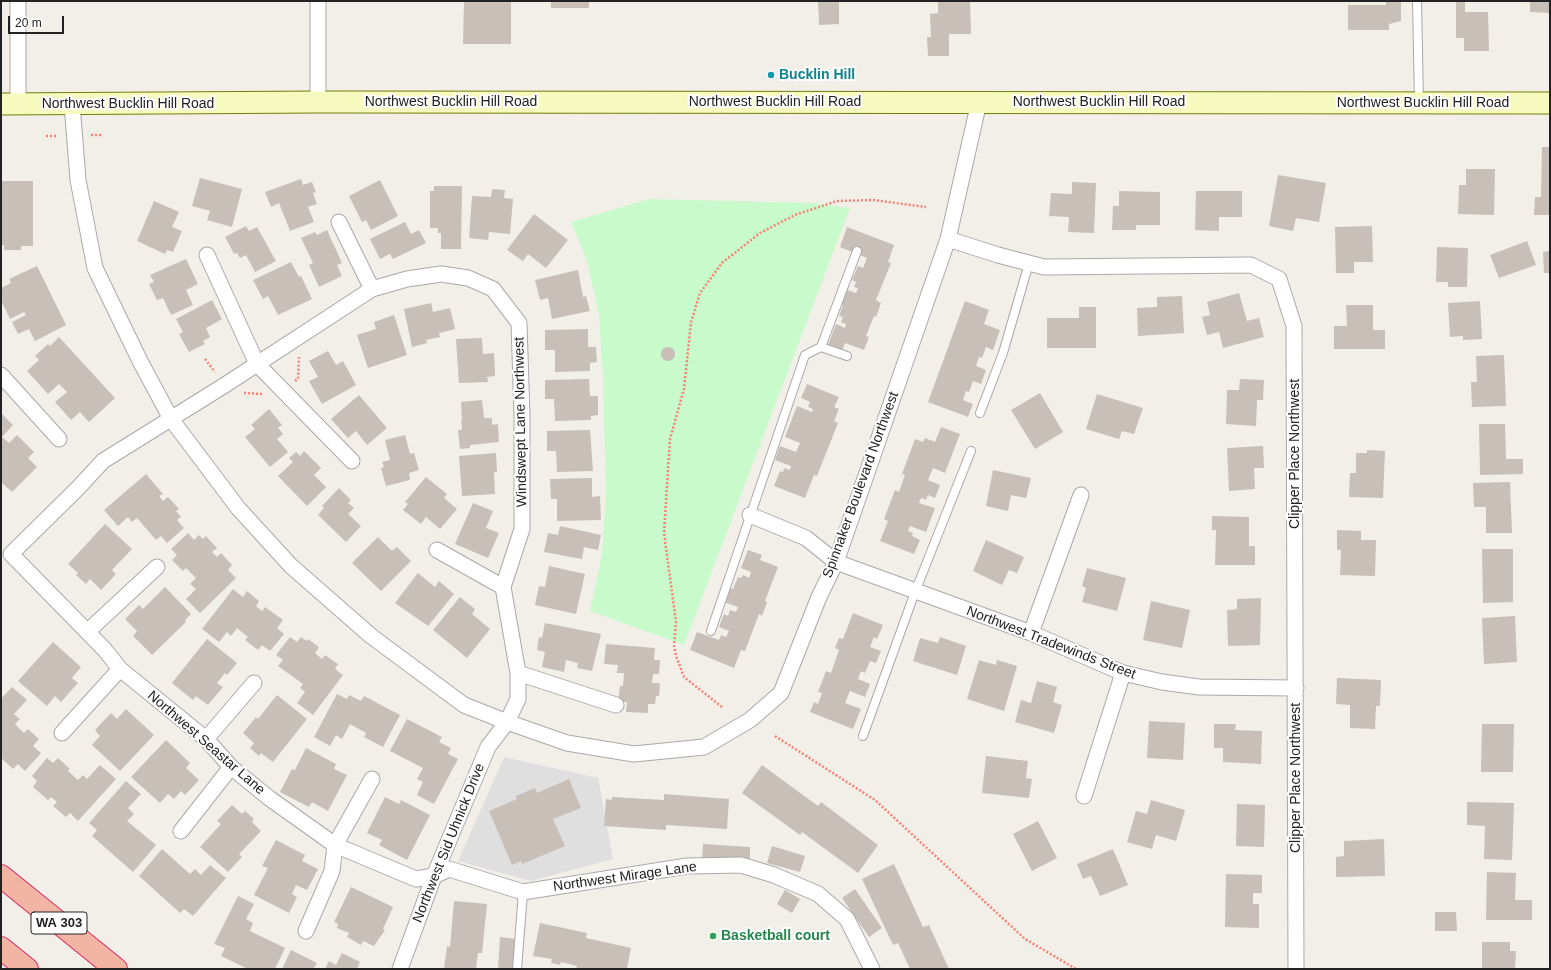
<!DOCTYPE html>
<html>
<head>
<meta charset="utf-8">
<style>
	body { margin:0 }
	#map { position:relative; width:1551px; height:970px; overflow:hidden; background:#f2efe9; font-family:Arial,sans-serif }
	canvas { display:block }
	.frame { position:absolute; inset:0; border:2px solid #222; pointer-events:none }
	.scale { position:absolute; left:8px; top:16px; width:56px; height:18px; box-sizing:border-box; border:2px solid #222; border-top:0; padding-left:5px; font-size:12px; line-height:14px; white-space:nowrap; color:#222; -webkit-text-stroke:3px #fff; paint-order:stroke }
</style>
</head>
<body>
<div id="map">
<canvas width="1551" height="970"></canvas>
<div class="frame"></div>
<div class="scale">20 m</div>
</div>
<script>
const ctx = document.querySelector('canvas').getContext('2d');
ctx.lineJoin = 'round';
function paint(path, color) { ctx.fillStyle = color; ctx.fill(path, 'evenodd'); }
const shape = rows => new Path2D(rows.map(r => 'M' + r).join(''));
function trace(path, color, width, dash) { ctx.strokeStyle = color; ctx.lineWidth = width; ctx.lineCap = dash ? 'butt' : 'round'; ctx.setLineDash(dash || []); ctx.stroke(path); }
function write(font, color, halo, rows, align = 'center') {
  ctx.font = font + ' Arial,sans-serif'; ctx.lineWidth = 4; ctx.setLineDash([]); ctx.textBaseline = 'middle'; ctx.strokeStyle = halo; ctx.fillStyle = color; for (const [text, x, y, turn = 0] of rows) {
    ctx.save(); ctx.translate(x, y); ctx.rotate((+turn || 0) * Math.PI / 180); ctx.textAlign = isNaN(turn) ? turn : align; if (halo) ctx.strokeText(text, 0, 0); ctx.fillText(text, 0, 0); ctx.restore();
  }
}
paint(shape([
	[504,757,598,778,613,859,531,881,458,861]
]), '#e0dfdf');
paint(shape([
	[649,199,813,203,850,208,684,645,590,611,602,554,606,496,603,378,599,315,587,261,571,222]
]), '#c8facc');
paint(shape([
	[474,1,511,1,511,44,463,44,464,2],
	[551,1,589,1,589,8,551,8],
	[818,1,839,1,839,24,819,25],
	[938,1,970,1,971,34,949,34,949,56,928,56,927,37,931,37,930,14,938,13],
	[1386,1,1401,1,1401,21,1389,24,1389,30,1348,30,1348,5,1386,5],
	[1456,1,1465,1,1465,12,1488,12,1489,51,1464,51,1464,38,1456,38],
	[1530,1,1550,1,1550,13,1530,12],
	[1542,147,1550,147,1550,215,1534,215,1535,197,1541,197],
	[1466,169,1495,169,1494,215,1458,214,1459,185,1466,185],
	[1278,175,1326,183,1319,222,1296,218,1293,231,1269,226],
	[200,178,242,189,232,227,207,220,210,211,192,206],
	[301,179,303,185,312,182,316,192,313,193,317,204,308,207,314,222,290,231,279,203,271,207,265,192],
	[380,180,398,216,371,230,366,220,362,222,349,196],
	[1,181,33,181,33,246,21,246,21,250,4,250,4,245,1,245],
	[1072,182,1096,183,1094,233,1068,232,1069,217,1049,216,1051,193,1072,194],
	[434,186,462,186,461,249,441,249,441,233,438,233,438,228,430,228,430,191,434,191],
	[492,189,505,190,504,198,513,199,510,234,489,232,488,240,469,238,472,196,491,197],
	[1119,191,1160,192,1160,225,1136,225,1136,230,1112,230,1113,206,1119,206],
	[1196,191,1242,191,1242,217,1219,217,1219,231,1195,230],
	[154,201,179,212,172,227,182,231,173,252,167,250,165,254,137,241],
	[534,214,568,240,546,268,528,254,523,261,507,250],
	[405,222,411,234,419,230,426,243,393,259,390,254,380,259,370,239],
	[246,226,249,231,257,227,276,261,255,272,246,255,240,258,237,253,234,254,225,237],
	[1372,226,1373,262,1354,262,1354,273,1336,273,1335,227],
	[847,227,894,245,888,262,891,263,876,300,881,303,876,317,874,316,866,336,869,337,864,350,845,343,842,350,828,345,836,324,845,328,846,324,841,322,843,317,839,316,843,305,839,303,845,289,856,293,858,288,854,287,856,282,852,280,858,266,863,268,867,258,840,247],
	[327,230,342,263,337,265,342,276,319,287,309,265,313,263,301,238,315,232,317,235],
	[1527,241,1536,265,1499,278,1490,255],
	[1437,247,1468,248,1467,287,1448,287,1448,282,1436,282],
	[1550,251,1550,273,1544,273,1543,252],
	[186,259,198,284,186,290,193,305,171,315,163,298,157,300,149,284,154,282,150,275],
	[291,262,299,277,301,276,312,299,278,315,268,296,263,299,253,280],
	[37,266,66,325,35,341,29,329,18,334,12,322,26,315,24,312,10,319,1,300,1,288,11,283,9,279],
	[578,270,583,297,586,296,590,311,552,319,548,298,540,300,535,280],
	[1239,293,1247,321,1259,318,1264,337,1223,348,1219,332,1207,335,1202,317,1210,315,1207,302],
	[1182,296,1184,333,1138,336,1137,308,1157,307,1157,297],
	[212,300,222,319,206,328,210,337,203,341,205,344,189,352,179,334,183,332,176,319],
	[965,301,989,310,984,324,1000,330,993,350,986,347,982,358,979,357,976,366,986,370,981,384,973,381,969,392,966,391,963,400,973,404,968,417,928,402],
	[1480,301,1482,339,1463,340,1463,336,1450,337,1448,303],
	[431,303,433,312,450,308,455,329,439,333,440,337,426,340,427,343,412,347,404,309],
	[1346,305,1373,305,1373,330,1385,330,1385,349,1334,349,1334,326,1347,326],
	[1079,307,1096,307,1096,348,1047,348,1047,318,1079,318],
	[394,315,407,355,368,368,357,335,376,329,374,322],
	[588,329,588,347,596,347,597,362,590,363,590,371,555,372,555,350,545,350,545,330],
	[59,337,115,398,89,422,80,412,71,420,55,402,67,392,59,384,48,394,27,371,39,360,35,356,48,344,50,346],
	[482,338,483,354,494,353,495,376,487,377,488,382,459,383,456,339],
	'661 354a7 7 0 1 1 14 0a7 7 0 1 1-14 0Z',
	[328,351,336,365,343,361,356,385,322,404,309,381,318,377,309,361],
	[1504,355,1506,406,1472,407,1471,382,1477,382,1476,356],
	[589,379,590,396,598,396,598,415,591,416,591,420,555,421,554,399,545,399,545,380],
	[1240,379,1264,380,1263,400,1257,400,1256,426,1226,424,1227,390,1239,390],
	[807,384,839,397,834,407,839,409,834,421,838,423,817,476,814,475,805,498,774,486,780,471,783,472,784,468,790,470,791,466,775,460,780,446,796,452,800,443,785,437,797,406,812,412,813,409,808,407,810,402,801,398],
	[1040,393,1063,432,1035,449,1011,410],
	[1097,394,1143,408,1134,434,1122,431,1119,439,1086,429],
	[359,395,387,428,367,445,356,431,348,438,331,419],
	[482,400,484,418,492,418,492,425,498,424,499,442,470,445,470,448,460,449,458,430,462,430,461,421,462,421,461,402],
	[269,409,282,425,278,428,283,434,277,439,288,452,270,467,245,437,255,429,251,425],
	[1,413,13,425,2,437,9,443,17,435,34,452,28,458,37,467,12,492,1,482],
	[1479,424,1505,424,1506,459,1523,459,1523,474,1480,475],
	[941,427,960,434,945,473,933,468,928,480,940,485,935,498,928,495,926,500,921,498,919,503,935,508,926,532,910,526,908,531,913,533,912,536,920,540,914,554,880,541,888,521,884,519,895,490,899,492,905,475,902,474,915,439,923,442,925,438,935,442],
	[590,430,593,471,557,472,556,451,547,451,547,431],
	[405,435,410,454,414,453,419,470,409,473,410,480,386,486,381,468,384,467,382,462,390,460,385,440],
	[1263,446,1264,468,1254,468,1255,489,1229,491,1227,448],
	[1367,450,1385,451,1383,498,1349,497,1350,473,1356,473,1356,453,1367,453],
	[304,451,321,468,314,475,326,487,307,506,278,476,293,462,289,458,296,452,300,456],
	[496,453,497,472,494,472,495,494,462,496,459,456],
	[993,470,1031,478,1026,498,1011,495,1008,511,986,506],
	[146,474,163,494,159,496,163,501,168,497,179,509,176,511,181,517,177,520,184,528,167,543,161,536,156,540,137,518,132,522,128,517,118,526,104,510],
	[426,477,447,494,444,498,457,509,440,529,426,517,421,524,403,510,408,504,405,502],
	[592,478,592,497,600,496,601,520,557,521,557,499,551,499,550,479],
	[1510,482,1512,533,1486,533,1486,507,1474,507,1473,483],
	[339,488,351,500,348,503,354,508,348,514,361,526,346,542,318,515,324,508,322,506],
	[473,503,493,511,486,528,499,533,488,558,455,544],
	[1212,516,1249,517,1249,546,1255,546,1255,565,1215,565,1216,530,1212,530],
	[105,524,132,549,112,570,116,574,101,590,90,579,86,584,76,575,78,573,68,564],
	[560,526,601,535,598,550,584,547,582,559,544,552,548,533,558,535],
	[1337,530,1361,531,1361,540,1376,540,1375,576,1340,575,1341,550,1337,550],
	[188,533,194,540,199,535,203,539,206,536,217,548,212,552,217,557,221,553,232,565,228,570,236,578,200,613,186,599,196,589,190,584,196,578,186,568,183,571,172,560,177,555,171,549],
	[378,537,392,551,397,547,411,561,381,591,352,563],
	[986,540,1024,557,1017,573,1009,570,1002,585,973,571],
	[1482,549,1513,549,1513,602,1483,603],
	[748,550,762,555,760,560,778,567,765,601,767,602,762,616,759,614,745,651,741,650,734,668,690,650,697,632,719,640,721,635,726,637,729,631,719,627,724,614,728,616,730,610,736,612,738,607,724,602,730,588,733,589,738,577,741,578,743,575,749,578,751,572,741,568],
	[549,566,585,574,576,614,535,605,539,586,545,587],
	[1087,568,1126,578,1117,611,1082,602,1086,588,1082,586],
	[418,573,435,587,439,581,454,594,428,626,395,603],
	[165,587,191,614,185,620,186,622,152,655,133,636,137,631,125,619,139,605,143,609],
	[233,589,243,597,247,591,259,601,256,606,262,611,265,607,283,620,277,628,284,634,270,651,262,645,258,650,245,640,248,637,237,628,231,636,227,632,219,642,202,629],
	[460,597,475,609,472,614,490,629,467,658,433,630],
	[1261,598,1260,645,1228,646,1227,610,1237,609,1237,599],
	[1151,601,1190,610,1182,648,1143,640],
	[853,613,883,625,877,639,874,637,870,647,881,651,876,663,870,661,865,673,861,671,858,679,870,684,865,697,850,691,845,703,861,709,853,729,810,712,814,702,818,704,822,693,818,692,826,671,831,673,839,650,835,648,839,638,843,639],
	[1515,616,1517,662,1484,664,1482,618],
	[545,623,601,634,592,671,577,668,578,663,566,660,564,672,542,667,545,652,537,650,539,637,542,638],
	[290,637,297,642,301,637,307,641,308,639,319,647,315,653,322,659,325,655,338,664,335,669,343,675,313,715,297,703,305,692,300,688,303,684,278,666,283,660,276,655],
	[940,637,966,646,957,675,913,661,920,638,938,643],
	[207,639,237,663,227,675,225,673,217,683,223,687,208,705,196,696,193,700,172,683],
	[53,642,81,667,72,678,78,683,61,702,55,696,47,706,18,681],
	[606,644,655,648,654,660,660,660,659,674,653,674,652,683,660,683,659,696,656,696,655,704,648,704,648,713,626,712,627,702,618,702,620,686,623,686,624,673,617,673,618,665,604,664],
	[979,660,996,665,997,660,1017,666,1004,711,967,699],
	[1337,678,1381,680,1380,706,1376,706,1375,729,1350,728,1350,705,1336,704],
	[1037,681,1057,687,1053,702,1062,705,1054,733,1015,722,1021,700,1031,703],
	[12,687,27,700,14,714,20,719,15,724,24,733,28,729,39,739,33,746,41,753,25,771,18,764,13,769,1,758,1,699],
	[337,694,347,699,349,695,361,701,364,696,400,715,383,747,364,737,366,733,350,724,342,739,336,735,330,746,314,737],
	[277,695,307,719,273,762,261,753,259,756,250,748,254,743,243,733,256,717,258,719],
	[126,709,154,735,120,771,92,745,100,736,95,730,111,713,117,719],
	[407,719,442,737,439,742,451,748,448,754,458,759,434,804,417,795,423,782,417,779,423,768,390,751],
	[1149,721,1185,723,1183,760,1147,758],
	[1214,724,1236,724,1235,730,1262,731,1261,764,1223,762,1223,748,1214,748],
	[1482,724,1514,724,1513,772,1481,772],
	[166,740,190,763,186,768,199,780,185,795,181,791,174,799,168,794,160,803,131,777],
	[306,748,336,764,334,769,347,775,328,811,312,802,309,807,280,792,292,769,295,770],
	[986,756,1028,761,1026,778,1032,779,1029,798,982,793],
	[47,758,53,763,58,758,70,769,68,771,78,780,83,775,87,779,100,765,116,779,78,821,70,813,66,817,53,806,57,802,51,797,48,800,33,787,37,781,32,776],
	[762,765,818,806,821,802,878,845,858,873,802,832,800,835,742,793],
	[569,779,581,808,553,819,565,846,522,864,521,861,512,865,489,811,517,799,516,796,535,788,537,793],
	[126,781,141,794,128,808,134,814,127,821,156,845,133,872,92,836,97,830,89,823],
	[664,794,729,799,727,829,666,825,666,830,604,826,606,799,612,800,612,797,664,800],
	[385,797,399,804,401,800,430,815,407,860,379,845,382,840,367,833],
	[1151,800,1185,810,1176,841,1156,835,1152,849,1127,842,1136,811,1147,814],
	[1467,802,1514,803,1512,860,1484,859,1485,826,1467,825],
	[1237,804,1265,805,1264,847,1236,846],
	[232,805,242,814,245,811,254,819,252,822,261,831,239,854,242,857,228,872,200,847,221,824,217,821],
	[1038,821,1057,858,1032,871,1013,834],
	[1384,839,1385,876,1336,877,1336,857,1344,856,1344,841],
	[276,840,305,855,302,861,318,869,307,890,296,885,292,894,297,897,289,913,254,895,268,868,262,866],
	[703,844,750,847,750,862,702,860],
	[772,846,805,856,800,872,767,863],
	[162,849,190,874,195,869,201,875,210,865,226,878,193,916,184,909,180,913,139,876],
	[1113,849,1128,885,1100,896,1091,876,1083,879,1077,864],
	[894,864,923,927,929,925,949,969,910,969,898,943,893,945,862,879],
	[1487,872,1516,873,1515,900,1532,900,1532,920,1486,920],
	[1226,874,1262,875,1262,893,1253,893,1253,904,1259,904,1259,928,1225,927],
	[351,887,393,907,383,929,385,930,374,946,363,941,361,945,347,937,349,933,337,928,338,924,334,922],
	[855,889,882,928,869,937,842,898],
	[785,890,800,899,792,913,777,904],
	[238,896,254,904,246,919,253,923,250,931,285,948,275,969,248,969,221,956,225,948,214,944],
	[454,901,487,904,482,953,478,953,476,969,444,969,447,946,450,947],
	[1435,912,1456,912,1457,931,1435,931],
	[540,923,587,933,586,938,631,948,627,969,576,969,577,966,561,962,560,965,551,963,552,959,533,956],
	[500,937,516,939,514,969,498,969],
	[1482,942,1510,942,1510,951,1516,951,1515,969,1482,969],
	[291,950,317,963,314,968,316,969,282,969],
	[342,953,360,962,357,969,325,969,329,961,336,965]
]), '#c7bfb8');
const service = shape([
	[1417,1,1419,102],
	[821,347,847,356],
	[980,413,1003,353,1029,263],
	[711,631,805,355,821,347,857,251],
	[863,736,915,592,971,451],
	[517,969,523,892]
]);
const minor = shape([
	[18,1,18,104],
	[318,1,318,102],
	[72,104,78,180,95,268,140,361,171,419,238,508,291,566,371,636,464,705,507,722,567,743,634,754,704,747,750,720,781,693,819,597,836,562,948,239,979,102],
	[339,222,372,289],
	[948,239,998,255,1044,267,1251,265,1279,279,1294,326,1296,969],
	[207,255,257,364,352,461],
	[1,375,59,439],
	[750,515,806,538,836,562,1031,633,1123,673,1162,682,1199,687,1296,688],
	[437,550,503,587],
	[11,554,78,488,103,461,225,385,372,289,407,279,441,274,468,278,493,289,519,323,522,416,522,529,503,587,518,673,518,699,507,722,488,747,434,876,400,969],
	[11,554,105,650,120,669,206,739,231,767,269,798,335,845,416,879,434,876,449,869,523,892,687,866,741,865,774,875,818,894,847,919,872,969],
	[87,632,157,567],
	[1031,633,1081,495],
	[518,673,616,705],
	[62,733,120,669],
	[206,739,254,683],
	[1084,796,1123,673],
	[181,831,231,767],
	[306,931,332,871,335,845,372,779]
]);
const secondary = shape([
	[1,104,318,102,1550,103]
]);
const trunk = shape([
	[1,876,116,969],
	[1,948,27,969]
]);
trace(service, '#a9a9a9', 10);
trace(minor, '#a9a9a9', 17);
trace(secondary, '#707d05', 23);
trace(trunk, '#dc2a67', 24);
trace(shape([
	[91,135,103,135],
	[46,136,58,136],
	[205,359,215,372],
	[295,381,298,379,299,357],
	[244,393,263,394],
	[722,707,684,677,676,656,674,646,676,622,664,533,670,439,684,389,691,322,700,293,722,263,760,233,795,215,837,201,873,200,926,207],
	[775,736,875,800,1025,939,1076,969]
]), '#fa8072', 2.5, [2, 2]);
trace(service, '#fff', 8);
trace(minor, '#fff', 15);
trace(secondary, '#f7fabf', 21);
trace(trunk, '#f2b4a3', 22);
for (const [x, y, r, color] of [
	[771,75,4,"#0f9aa8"],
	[713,936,4,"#2e9e5b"]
]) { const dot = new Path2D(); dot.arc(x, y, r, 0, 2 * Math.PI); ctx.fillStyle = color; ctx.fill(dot); trace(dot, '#fff', 1.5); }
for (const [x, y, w] of [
	[59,923,56]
]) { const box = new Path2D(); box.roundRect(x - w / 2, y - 11, w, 22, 3); ctx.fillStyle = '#fff'; ctx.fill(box); trace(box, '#222', 1); }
write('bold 13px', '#222', null, [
	["WA 303",59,923]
]);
write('bold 14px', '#0d838f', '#fff', [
	["Bucklin Hill",779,75]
], 'left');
write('14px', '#222', '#fff', [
	["Northwest Bucklin Hill Road",451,102],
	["Northwest Bucklin Hill Road",775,102],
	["Northwest Bucklin Hill Road",1099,102],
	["Northwest Bucklin Hill Road",1423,103],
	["Northwest Bucklin Hill Road",128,104],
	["Windswept Lane Northwest",521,422,-91],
	["Clipper Place Northwest",1295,454,-90],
	["Spinnaker Boulevard Northwest",861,485,-70],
	["Northwest Tradewinds Street",1051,643,21],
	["Northwest Seastar Lane",206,743,41],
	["Clipper Place Northwest",1296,778,-90],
	["Northwest Sid Uhnick Drive",449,843,-68],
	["Northwest Mirage Lane",625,877,-8]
]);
write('bold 14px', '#27864d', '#fff', [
	["Basketball court",721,936]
], 'left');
</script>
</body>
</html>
